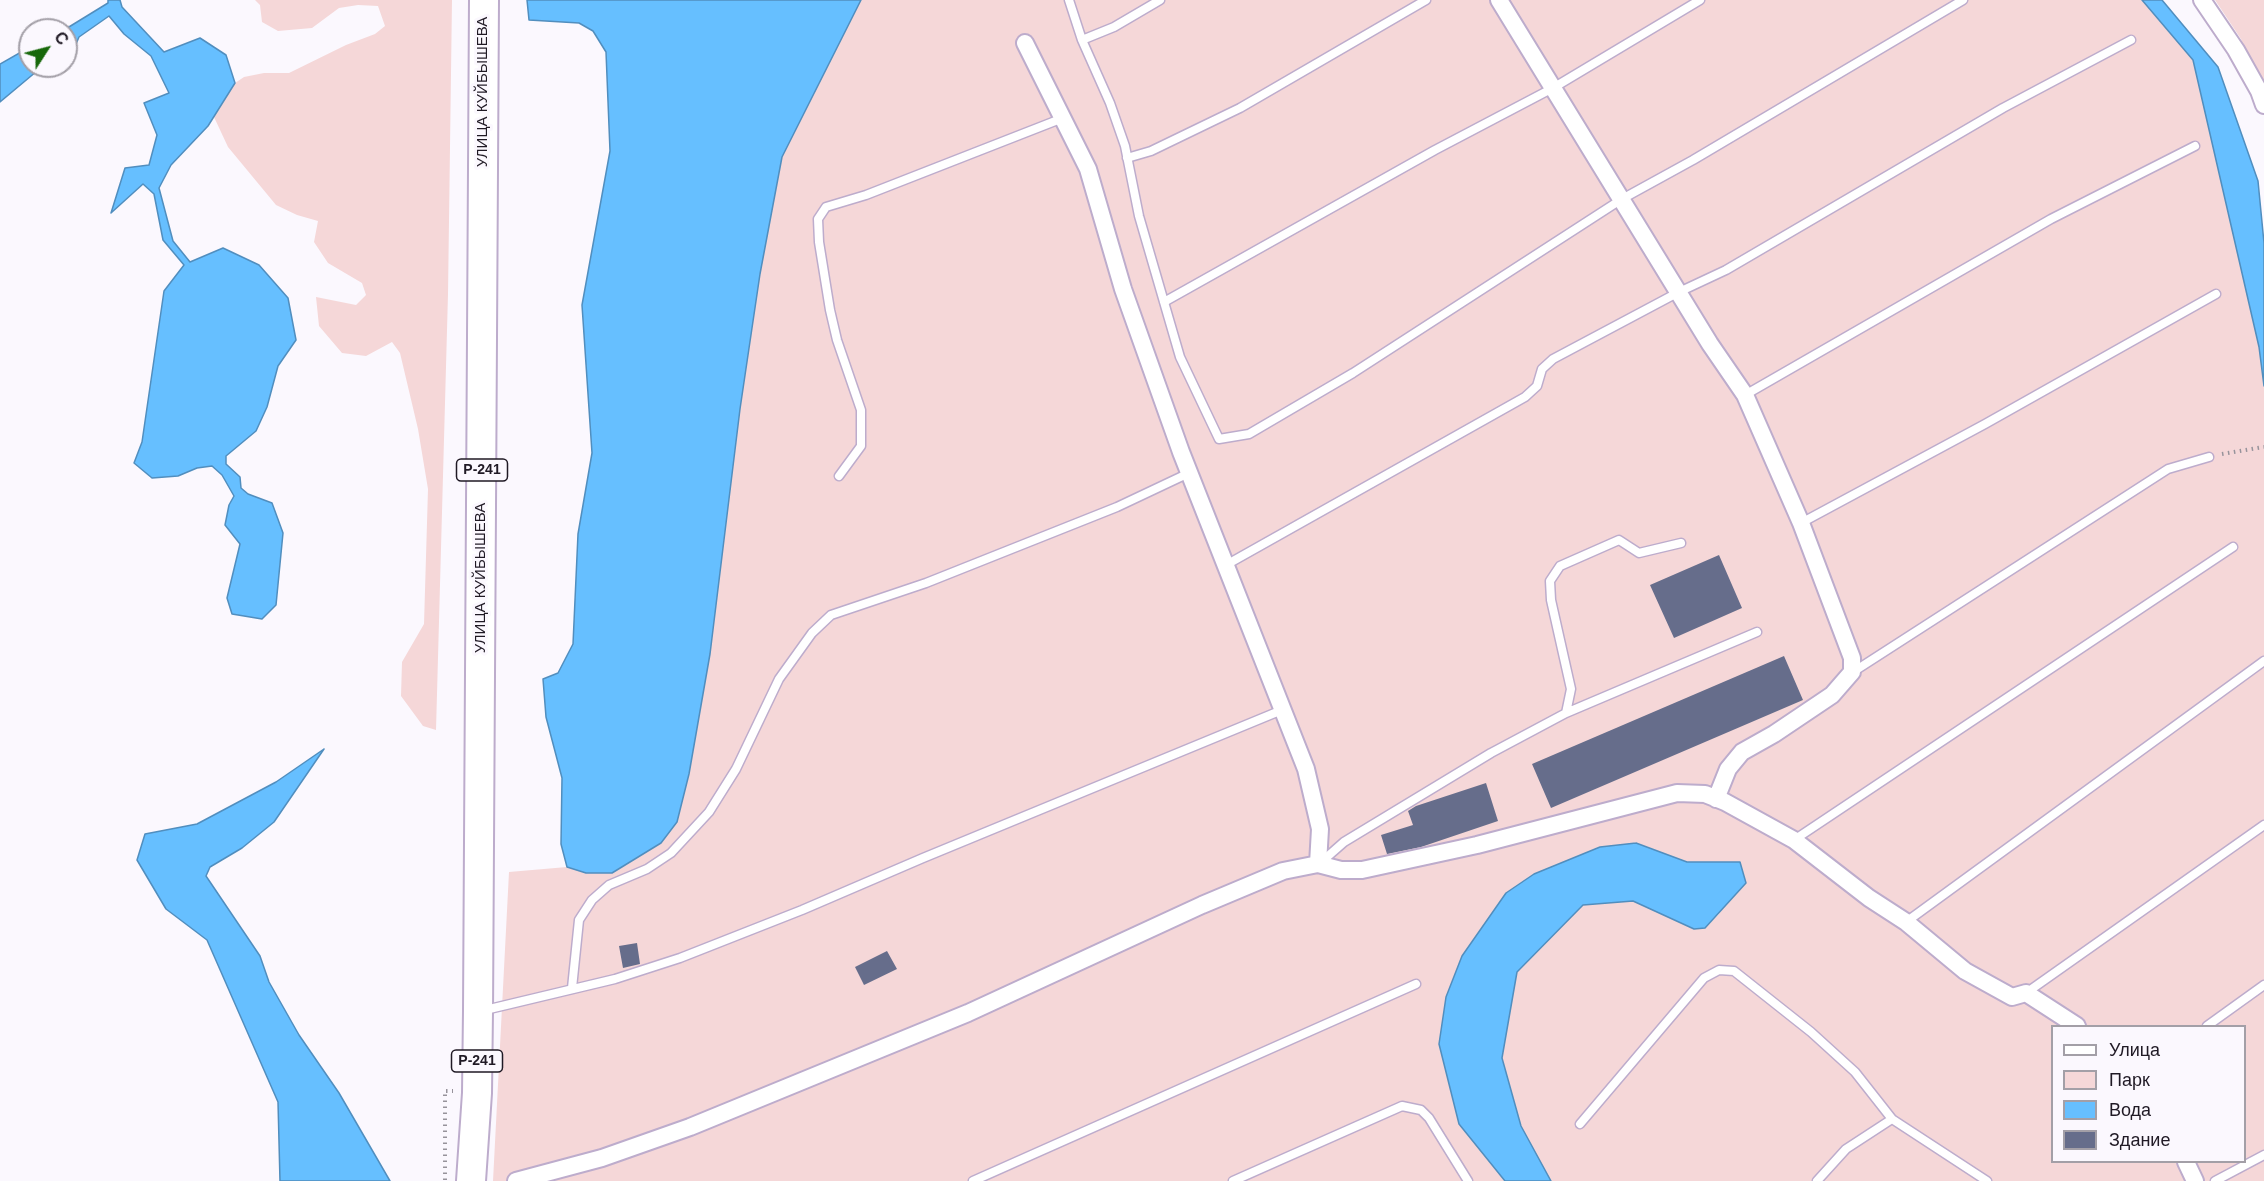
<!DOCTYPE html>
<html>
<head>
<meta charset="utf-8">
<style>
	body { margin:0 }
	#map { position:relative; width:2264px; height:1181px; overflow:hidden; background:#fbf8fe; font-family:Helvetica,sans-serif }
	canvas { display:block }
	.legend { position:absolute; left:2051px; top:1025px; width:195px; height:138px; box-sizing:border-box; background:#fbf8fe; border:2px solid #a39fa7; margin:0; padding:8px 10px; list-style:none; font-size:18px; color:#201a25 }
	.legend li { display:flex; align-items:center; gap:12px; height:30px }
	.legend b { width:30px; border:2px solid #a39fa7 }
	.north { position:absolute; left:18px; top:18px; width:60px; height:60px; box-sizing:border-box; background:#fbf8fe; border:2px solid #a39fa7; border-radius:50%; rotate:54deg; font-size:16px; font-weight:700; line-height:24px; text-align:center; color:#201a25 }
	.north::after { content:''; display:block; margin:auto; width:21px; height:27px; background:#17680a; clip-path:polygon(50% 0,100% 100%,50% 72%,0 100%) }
</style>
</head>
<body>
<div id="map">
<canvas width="2264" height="1181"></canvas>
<ul class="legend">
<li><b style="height:8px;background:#fff"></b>Улица</li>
<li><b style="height:16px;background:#f5d7d8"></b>Парк</li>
<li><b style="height:16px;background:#66bfff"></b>Вода</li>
<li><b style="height:16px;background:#666d8b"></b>Здание</li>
</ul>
<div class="north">С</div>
</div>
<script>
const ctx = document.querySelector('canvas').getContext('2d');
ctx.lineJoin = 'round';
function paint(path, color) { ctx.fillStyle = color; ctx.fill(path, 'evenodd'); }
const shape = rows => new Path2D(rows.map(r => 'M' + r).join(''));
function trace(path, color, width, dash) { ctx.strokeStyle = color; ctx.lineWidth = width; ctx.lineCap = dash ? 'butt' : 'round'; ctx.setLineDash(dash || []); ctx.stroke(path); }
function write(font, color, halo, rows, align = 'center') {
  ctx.font = font + ' Helvetica,sans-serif'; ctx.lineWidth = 6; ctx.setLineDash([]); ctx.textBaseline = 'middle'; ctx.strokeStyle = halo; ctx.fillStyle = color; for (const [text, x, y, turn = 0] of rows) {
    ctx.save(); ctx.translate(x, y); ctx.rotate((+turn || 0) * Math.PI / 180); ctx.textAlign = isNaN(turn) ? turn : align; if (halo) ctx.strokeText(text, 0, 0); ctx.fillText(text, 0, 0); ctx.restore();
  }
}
paint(shape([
	[255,0,452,0,448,294,436,730,423,726,401,696,402,662,424,624,428,489,418,429,400,353,392,342,366,356,342,353,319,326,316,297,356,305,366,295,362,283,328,263,314,242,318,221,297,215,276,205,228,147,214,117,235,83,244,77,264,73,289,73,346,45,375,34,385,26,378,6,358,5,339,8,312,28,278,31,262,22,260,5],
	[861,0,2142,0,2193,60,2259,347,2264,386,2264,1181,1551,1181,1521,1126,1502,1058,1517,972,1583,905,1633,901,1694,929,1705,928,1719,914,1740,862,1687,862,1636,843,1600,847,1534,874,1462,956,1446,997,1439,1044,1459,1124,1505,1181,493,1181,509,872,567,867,586,873,710,654,740,409,760,274,782,157],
	[2052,1026,2244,1026,2244,1162,2052,1162],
	[2215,0,2264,0,2264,98,2241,39]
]), '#f5d7d8');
const water = shape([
	[108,0,120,0,122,7,164,52,200,38,226,55,235,83,208,126,171,165,159,188,173,241,190,262,223,248,259,265,288,298,296,340,278,366,267,407,256,431,226,456,226,464,240,477,241,488,248,494,272,503,283,533,276,605,262,619,232,614,227,598,240,544,225,525,229,505,234,496,222,475,212,466,197,468,178,476,152,478,134,463,142,442,164,291,184,265,163,240,154,194,143,184,111,213,125,168,149,165,157,135,144,103,169,93,151,56,124,34,109,16,79,37,71,56,66,56,66,30,64,30,108,3,108,0],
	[527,0,861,0,782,157,760,274,740,409,710,654,689,774,677,822,661,843,612,873,586,873,567,867,561,844,562,778,546,717,543,679,558,673,573,644,578,534,592,453,582,305,610,151,606,52,593,31,579,23,529,20,527,0],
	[2142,0,2162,0,2218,67,2258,181,2264,243,2264,386,2259,347,2193,60,2142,0],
	[30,47,30,66,43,66,0,102,0,64,30,47],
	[324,749,274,822,242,848,210,867,206,876,260,956,269,982,299,1035,339,1093,390,1181,280,1181,278,1102,207,940,166,909,137,860,145,834,197,824,276,782,324,749],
	[1636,843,1687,862,1740,862,1746,883,1705,928,1694,929,1633,901,1583,905,1517,972,1502,1058,1521,1126,1551,1181,1505,1181,1459,1124,1439,1044,1446,997,1462,956,1506,893,1534,874,1600,847,1636,843]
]);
paint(water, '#66bfff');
trace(water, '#518ebe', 1.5);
paint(shape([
	[1719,555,1742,608,1674,638,1650,585],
	[1784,656,1803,700,1551,808,1532,764],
	[1486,783,1498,821,1421,847,1387,854,1381,835,1413,825,1408,811,1416,806],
	[637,943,640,964,623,968,619,946],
	[887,951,897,969,864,985,855,967]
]), '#666d8b');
const service = shape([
	[1069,0,1082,40,1110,103,1125,146,1139,216,1180,357,1219,439,1249,434,1353,373,1622,199,1693,160,1963,0],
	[1082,40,1114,27,1160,0],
	[1127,158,1151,151,1240,108,1426,0],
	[1164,302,1435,150,1553,88,1700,0],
	[1745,395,2051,219,2195,146],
	[839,476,861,446,861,410,837,340,830,310,819,242,818,219,826,207,866,195,1063,118],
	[1801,523,1985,424,2216,294],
	[1226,565,1525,397,1537,386,1542,369,1553,359,1679,292,1726,270,2003,108,2131,40],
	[1853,672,2168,469,2209,457],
	[1566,713,1571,689,1551,600,1550,581,1560,566,1619,540,1639,553,1681,543],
	[1794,840,2233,547],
	[1319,864,1344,842,1491,753,1566,713,1757,632],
	[1906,922,2264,661],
	[572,988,579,920,592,900,609,885,647,869,671,853,709,812,736,769,779,679,812,633,831,615,926,583,1117,507,1189,473],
	[2026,993,2264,825],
	[481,1011,615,979,680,958,802,910,923,858,1282,710],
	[2207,1026,2264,985],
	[1580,1124,1704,978,1719,970,1734,971,1811,1032,1855,1072,1892,1119,1987,1181],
	[973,1181,1416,984],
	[1233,1181,1402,1106,1421,1110,1429,1118,1468,1181],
	[1817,1181,1846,1149,1892,1119],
	[2215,1181,2264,1155]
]);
const minor = shape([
	[1499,0,1710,344,1745,395,1801,523,1852,658,1852,672,1832,695,1774,734,1742,752,1728,769,1716,799],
	[2202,0,2236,50,2259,91,2264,105],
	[1025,43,1088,169,1123,289,1181,452,1306,769,1320,829,1318,864],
	[2186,1162,2195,1181],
	[516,1181,602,1158,690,1127,968,1013,1202,905,1283,871,1318,864,1341,870,1362,870,1477,845,1677,793,1705,794,1725,802,1794,840,1869,898,1906,922,1965,971,2012,997,2026,993,2077,1026]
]);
const trunk = shape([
	[471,1181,477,1093,478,1011,484,0]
]);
trace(service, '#bdaccc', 11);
trace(minor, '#bdaccc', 20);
trace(trunk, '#bdaccc', 32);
trace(shape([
	[2222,454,2264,447],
	[445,1180,445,1091,453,1091]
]), '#97939b', 4, [1.5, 4.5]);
trace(service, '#fff', 8);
trace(minor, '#fff', 16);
trace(trunk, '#fff', 28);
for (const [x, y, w] of [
	[482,470,51],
	[477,1061,51]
]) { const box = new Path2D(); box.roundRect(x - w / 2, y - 11, w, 22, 4.5); ctx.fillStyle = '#fbf8fe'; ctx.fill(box); trace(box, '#201a25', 1.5); }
write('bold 14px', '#201a25', null, [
	["Р-241",482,470],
	["Р-241",477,1061]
]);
write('15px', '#201a25', '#fbf8fe', [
	["УЛИЦА КУЙБЫШЕВА",483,92,-90],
	["УЛИЦА КУЙБЫШЕВА",481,578,-90]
]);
</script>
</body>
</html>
